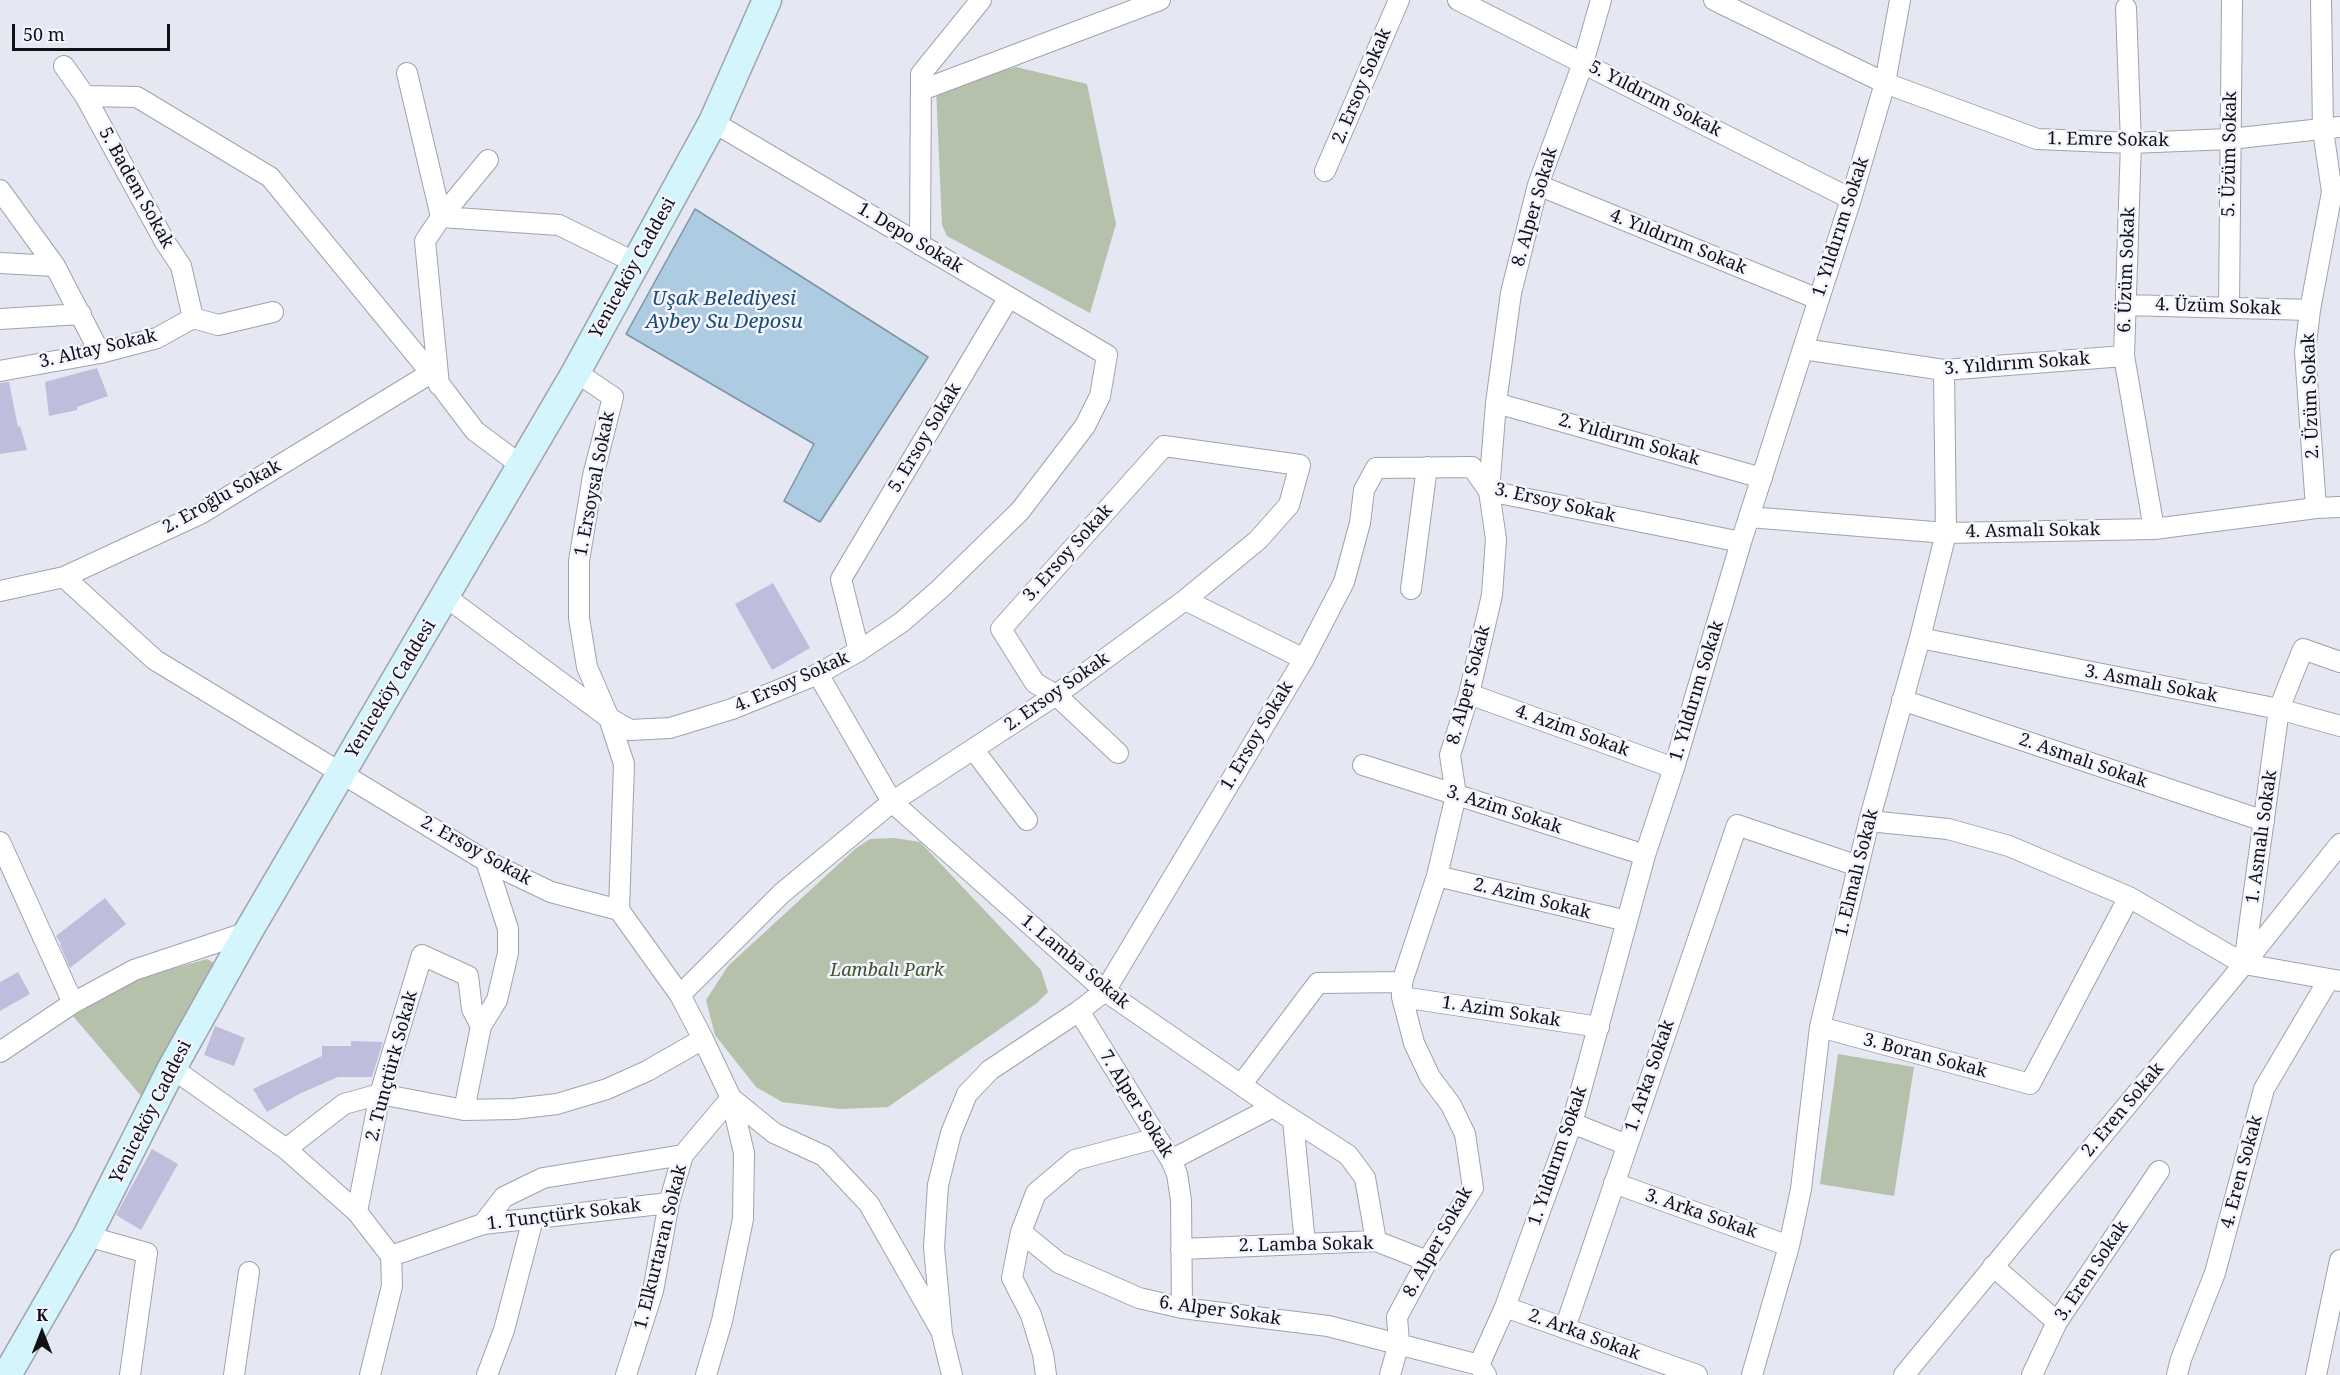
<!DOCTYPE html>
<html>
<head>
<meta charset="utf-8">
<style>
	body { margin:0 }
	#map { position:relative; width:2340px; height:1375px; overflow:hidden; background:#e5e7f2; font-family:"Noto Serif",serif }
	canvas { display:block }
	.north { position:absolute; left:12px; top:1303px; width:60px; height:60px; -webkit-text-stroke:4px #f3f4ff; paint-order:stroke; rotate:0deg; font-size:16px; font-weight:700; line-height:24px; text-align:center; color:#101114 }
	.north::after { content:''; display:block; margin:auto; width:21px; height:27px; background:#101114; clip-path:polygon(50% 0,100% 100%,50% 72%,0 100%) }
	.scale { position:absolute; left:12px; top:24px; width:158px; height:27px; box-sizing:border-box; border:3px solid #101114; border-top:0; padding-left:8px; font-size:18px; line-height:21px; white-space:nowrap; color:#101114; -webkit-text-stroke:4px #f3f4ff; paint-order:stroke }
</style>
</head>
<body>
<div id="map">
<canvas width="2340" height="1375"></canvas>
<div class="north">K</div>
<div class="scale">50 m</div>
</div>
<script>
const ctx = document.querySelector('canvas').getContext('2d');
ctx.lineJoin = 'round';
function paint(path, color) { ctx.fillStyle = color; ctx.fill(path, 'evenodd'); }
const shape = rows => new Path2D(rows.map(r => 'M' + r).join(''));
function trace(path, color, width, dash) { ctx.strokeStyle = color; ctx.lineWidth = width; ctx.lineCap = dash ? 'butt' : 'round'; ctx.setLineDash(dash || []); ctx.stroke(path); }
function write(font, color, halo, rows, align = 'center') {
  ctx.font = font + ' "Noto Serif",serif'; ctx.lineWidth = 5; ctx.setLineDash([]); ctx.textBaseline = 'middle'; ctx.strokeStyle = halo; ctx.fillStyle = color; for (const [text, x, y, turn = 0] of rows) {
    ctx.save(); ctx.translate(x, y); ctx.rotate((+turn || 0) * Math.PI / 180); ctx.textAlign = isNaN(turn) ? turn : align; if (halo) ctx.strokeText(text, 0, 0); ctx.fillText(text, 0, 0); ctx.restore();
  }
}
paint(shape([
	[1016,67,1087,84,1116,224,1090,313,947,236,942,225,936,88],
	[895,838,920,842,1041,970,1048,992,1037,1003,888,1107,840,1109,782,1102,756,1087,715,1035,706,1000,728,966,855,849,870,839],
	[207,959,219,966,142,1097,73,1016,128,981],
	[1838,1054,1914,1067,1894,1196,1820,1184]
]), '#b6c1ac');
const water = shape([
	[695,209,928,357,820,522,784,501,814,444,626,334,695,209]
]);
paint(water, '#adcbe1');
trace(water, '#7e93a4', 1.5);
paint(shape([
	[97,368,108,396,77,407,77,410,49,416,45,382],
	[9,382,18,427,20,426,27,450,0,454,0,383],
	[773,583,810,648,772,670,735,604],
	[105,898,126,924,70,968,60,945,61,944,56,936],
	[18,972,30,994,0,1011,0,982],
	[215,1026,245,1038,234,1066,204,1055],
	[351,1041,383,1042,372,1077,338,1077,299,1094,267,1112,253,1089,322,1056,322,1046,351,1046],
	[152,1149,178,1164,141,1230,116,1215]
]), '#bfbddc');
const street = shape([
	[1458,0,1851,199],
	[1714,0,1885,83,2037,139,2131,143,2230,139,2340,127],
	[2126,8,2131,143,2124,356,2154,529],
	[64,66,85,96,165,242,181,266,193,318],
	[407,73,441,217,425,241,439,385],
	[922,90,1160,0],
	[85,96,137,97,270,177,431,373,475,431,522,466],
	[1325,171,1399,0],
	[1538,185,1818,299],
	[0,190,55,266,100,353],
	[441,217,559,225,636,263],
	[441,217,488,160],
	[920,245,921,74,981,0],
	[0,263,55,266],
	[2126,305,2310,310],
	[2229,308,2232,0],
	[193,318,218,325,273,312],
	[0,319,81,314],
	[1803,349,1944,370,2124,356],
	[0,371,100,353,157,338,193,318],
	[576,372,613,397,593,476,579,561,579,618,587,667,609,718,624,764,619,910],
	[1496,403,1762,478],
	[2316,508,2305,352,2310,310,2332,192,2323,130,2321,0],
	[1749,517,1946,533,2154,529,2316,508,2340,507],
	[64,577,155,660,486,861,551,892,619,910],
	[1411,589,1427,467],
	[0,591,64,577,200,514,431,373],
	[446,597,609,718,630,730,670,728,732,709,818,674,859,651,902,622,940,589,1020,511,1085,426,1100,396,1107,355,713,122],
	[1185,600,1304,659],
	[1920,638,2279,709,2303,649,2340,662],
	[859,651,841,579,1009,297],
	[818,674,892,802,1105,991,1273,1107,1348,1155,1365,1178,1376,1241],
	[1469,694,1674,768],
	[1902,700,2264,821],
	[973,749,1027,820],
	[1363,765,1645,855],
	[1869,821,1948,829,2009,846,2129,897,2244,964,2340,981],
	[0,842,73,1003],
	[1437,876,1627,921],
	[619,910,680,995,703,1039,731,1098,744,1153,743,1219,722,1321,706,1375],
	[2244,964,2279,709,2340,726],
	[680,995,782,893,892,802,1056,695,1185,600,1258,540,1289,505,1300,465,1164,446,1001,629,1035,683,1056,695,1118,753],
	[1402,997,1599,1027],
	[1079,1011,1171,1160,1177,1174,1181,1200,1182,1308],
	[1820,1027,2030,1084,2129,897],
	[0,1052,73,1003,134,970,248,932],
	[172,1068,286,1149,344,1104,380,1094,464,1110,514,1109,557,1104,607,1089,647,1071,703,1039],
	[1241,1085,1318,983,1402,982],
	[464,1110,481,1026,497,1000,508,953,508,929,486,861],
	[1293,1120,1305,1244],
	[1572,1123,1627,1145],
	[286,1149,357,1212,391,1256,392,1286,370,1375],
	[1171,1160,1273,1107],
	[1614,1183,1789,1246],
	[357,1212,380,1094,422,955,468,976,472,1009,481,1026],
	[483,1224,504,1197,543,1178,683,1155],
	[1021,1232,1036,1193,1075,1160,1157,1138],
	[87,1236,147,1253,130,1375],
	[1181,1249,1376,1241,1427,1261],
	[391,1256,483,1224,669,1203],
	[1993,1266,2057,1322],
	[1505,1307,1697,1375],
	[1565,1328,1737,825,1858,866],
	[234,1375,249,1272],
	[487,1375,504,1330,533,1219],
	[626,1375,653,1291,669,1203,683,1155,731,1098,774,1133,824,1156,869,1204,940,1329],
	[952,1375,942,1334,934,1247,938,1185,951,1133,967,1094,990,1070,1079,1011,1105,991,1304,659,1344,582,1360,523,1364,490,1376,468,1472,467,1489,491,1741,542],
	[1046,1375,1043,1354,1031,1315,1012,1278,1021,1232,1059,1263,1139,1298,1182,1308,1328,1326,1479,1365],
	[1390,1375,1399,1343,1397,1317,1427,1261,1473,1188,1465,1134,1451,1105,1430,1077,1414,1043,1402,997,1402,982,1437,876,1456,795,1450,755,1469,694,1492,595,1496,539,1489,491,1496,403,1511,293,1538,185,1583,63,1601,0],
	[1486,1375,1479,1365,1505,1307,1572,1123,1645,855,1674,768,1741,542,1851,199,1885,83,1900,0],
	[1752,1375,1789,1246,1801,1189,1820,1027,1869,821,1920,638,1946,533,1944,370],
	[1904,1375,2244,964,2340,844],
	[2032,1375,2057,1322,2159,1171],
	[2177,1375,2181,1359,2215,1273,2264,1089,2329,979],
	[2316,1375,2340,1260]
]);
const secondary = shape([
	[7,1375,87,1236,172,1068,248,932,576,372,713,122,767,0]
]);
trace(street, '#a1a2ac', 22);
trace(secondary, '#a1a2ac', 31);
trace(street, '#fff', 20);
trace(secondary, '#d3f5fb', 28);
write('18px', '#101114', '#f3f4ff', [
	["2. Ersoy Sokak",1362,86,-67],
	["5. Yıldırım Sokak",1655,99,27],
	["1. Emre Sokak",2108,140,1],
	["5. Üzüm Sokak",2230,154,-89],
	["5. Badem Sokak",136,188,61],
	["8. Alper Sokak",1535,207,-74],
	["1. Yıldırım Sokak",1841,227,-72],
	["1. Depo Sokak",910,238,31],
	["4. Yıldırım Sokak",1678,242,22],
	["Yeniceköy Caddesi",633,268,-61],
	["6. Üzüm Sokak",2127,270,-88],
	["4. Üzüm Sokak",2218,307,2],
	["3. Altay Sokak",98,349,-13],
	["3. Yıldırım Sokak",2017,364,-4],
	["2. Üzüm Sokak",2311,396,-92],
	["5. Ersoy Sokak",925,438,-59],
	["2. Yıldırım Sokak",1629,440,16],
	["1. Ersoysal Sokak",595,484,-79],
	["2. Eroğlu Sokak",222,497,-29],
	["3. Ersoy Sokak",1555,503,13],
	["4. Asmalı Sokak",2033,531,-1],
	["3. Ersoy Sokak",1068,553,-48],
	["4. Ersoy Sokak",792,682,-24],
	["3. Asmalı Sokak",2151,684,11],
	["8. Alper Sokak",1469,685,-75],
	["Yeniceköy Caddesi",391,689,-59],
	["1. Yıldırım Sokak",1697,691,-73],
	["2. Ersoy Sokak",1057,692,-35],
	["4. Azim Sokak",1572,731,20],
	["1. Ersoy Sokak",1257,736,-59],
	["2. Asmalı Sokak",2083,761,19],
	["3. Azim Sokak",1504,810,18],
	["1. Asmalı Sokak",2262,837,-82],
	["2. Ersoy Sokak",476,851,29],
	["1. Elmalı Sokak",1857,873,-76],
	["2. Azim Sokak",1532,899,14],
	["1. Lamba Sokak",1075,962,40],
	["1. Azim Sokak",1501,1012,9],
	["3. Boran Sokak",1925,1056,15],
	["2. Tunçtürk Sokak",392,1066,-75],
	["1. Arka Sokak",1650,1076,-71],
	["7. Alper Sokak",1136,1104,58],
	["2. Eren Sokak",2123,1110,-50],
	["Yeniceköy Caddesi",151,1112,-63],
	["1. Yıldırım Sokak",1558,1156,-71],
	["4. Eren Sokak",2242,1172,-75],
	["3. Arka Sokak",1701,1214,19],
	["1. Tunçtürk Sokak",564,1215,-7],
	["8. Alper Sokak",1438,1242,-61],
	["2. Lamba Sokak",1306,1245,-1],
	["1. Elkurtaran Sokak",661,1247,-76],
	["3. Eren Sokak",2092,1271,-56],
	["6. Alper Sokak",1220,1311,8],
	["2. Arka Sokak",1584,1335,20]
]);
write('italic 18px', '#3d5225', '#f3f4ff', [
	["Lambalı Park",887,971]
]);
write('italic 20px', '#1a4c6b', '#f3f4ff', [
	["Uşak Belediyesi",724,299],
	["Aybey Su Deposu",724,322]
]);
</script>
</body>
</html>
